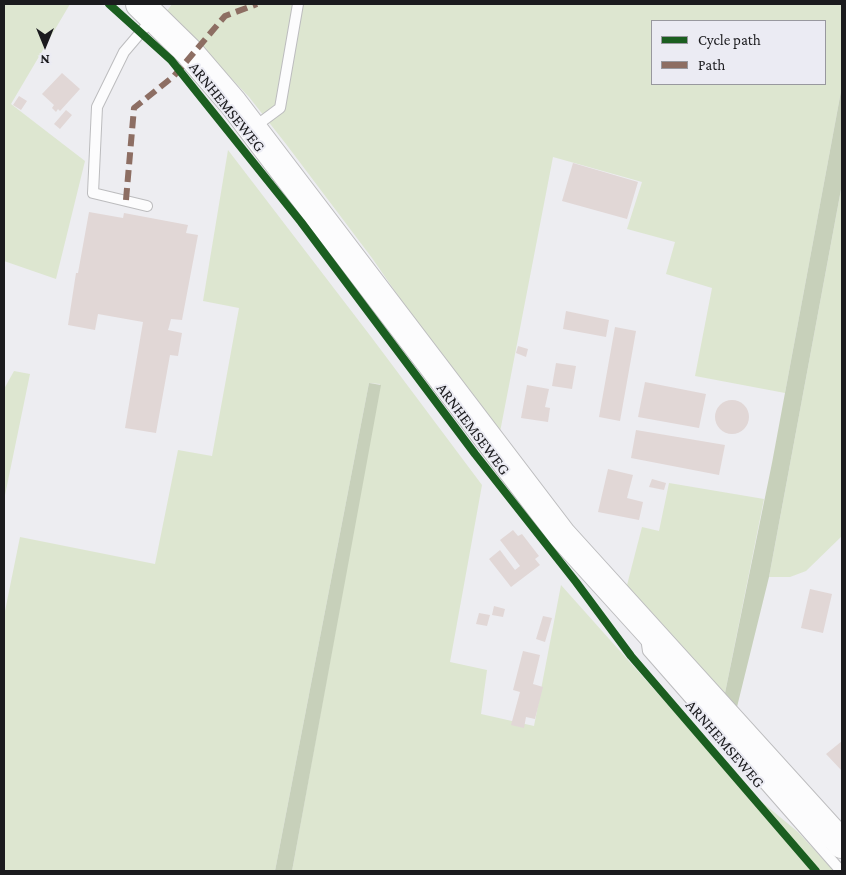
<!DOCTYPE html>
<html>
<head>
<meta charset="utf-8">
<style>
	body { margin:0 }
	#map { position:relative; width:846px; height:875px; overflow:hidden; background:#ededf1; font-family:"Crimson Pro",serif }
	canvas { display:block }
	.frame { position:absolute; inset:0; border:5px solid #1b1b1e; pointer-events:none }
	.legend { position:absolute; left:651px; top:20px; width:175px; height:65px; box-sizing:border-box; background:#ebebf3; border:1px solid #98989e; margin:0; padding:6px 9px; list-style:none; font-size:15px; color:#1b1b1e }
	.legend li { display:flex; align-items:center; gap:10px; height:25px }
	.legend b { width:25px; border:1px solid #98989e }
	.north { position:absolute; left:20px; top:20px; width:50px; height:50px; -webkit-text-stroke:4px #ebebf3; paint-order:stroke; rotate:180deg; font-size:14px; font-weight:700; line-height:20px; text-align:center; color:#1b1b1e }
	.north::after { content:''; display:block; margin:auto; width:18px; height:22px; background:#1b1b1e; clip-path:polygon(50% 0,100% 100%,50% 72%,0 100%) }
</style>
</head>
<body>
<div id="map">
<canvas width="846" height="875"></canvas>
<div class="frame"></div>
<ul class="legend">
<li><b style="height:6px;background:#1b5e20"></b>Cycle path</li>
<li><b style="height:6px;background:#8d6e63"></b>Path</li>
</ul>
<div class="north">N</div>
</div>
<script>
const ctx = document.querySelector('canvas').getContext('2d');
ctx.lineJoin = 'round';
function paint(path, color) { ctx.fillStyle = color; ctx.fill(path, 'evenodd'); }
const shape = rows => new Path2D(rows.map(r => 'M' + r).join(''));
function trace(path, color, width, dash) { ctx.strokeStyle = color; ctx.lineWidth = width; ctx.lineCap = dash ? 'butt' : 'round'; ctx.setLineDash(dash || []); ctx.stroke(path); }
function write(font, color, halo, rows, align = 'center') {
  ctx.font = font + ' "Crimson Pro",serif'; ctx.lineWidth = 4; ctx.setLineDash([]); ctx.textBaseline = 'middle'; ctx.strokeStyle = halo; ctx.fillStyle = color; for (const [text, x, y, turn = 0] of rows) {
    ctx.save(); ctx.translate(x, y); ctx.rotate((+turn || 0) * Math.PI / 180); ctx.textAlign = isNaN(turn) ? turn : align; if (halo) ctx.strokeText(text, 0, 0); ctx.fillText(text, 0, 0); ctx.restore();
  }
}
paint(shape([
	[4,4,70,4,11,104,85,161,56,279,4,261],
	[172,4,842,4,842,86,785,393,695,376,712,288,666,274,675,242,627,229,642,182,553,157,500,432,419,326,372,258,286,144,249,97,167,11],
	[652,21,825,21,825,84,652,84],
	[228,150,372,338,482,485,450,662,487,670,481,714,534,726,561,585,694,734,751,793,798,832,834,871,292,871,380,384,369,383,275,871,4,871,4,616,20,537,155,564,178,450,212,456,239,308,203,301],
	[842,184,842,536,806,571,790,577,769,577],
	[14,371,30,374,4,500,4,389],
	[669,483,764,499,724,698,626,589,642,527,659,531]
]), '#dde6d0');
paint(shape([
	[842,86,842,184,769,577,736,711,724,698,772,463],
	[369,383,381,385,292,871,275,871]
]), '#c7d0ba');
paint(shape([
	[62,73,80,89,60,111,58,109,56,112,52,108,54,105,42,94],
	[19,96,27,101,21,110,13,105],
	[66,110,72,115,60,129,54,124],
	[573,163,638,182,627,219,562,201],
	[89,212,123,218,124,213,188,225,186,233,198,235,182,320,171,319,169,327,168,330,182,333,178,356,170,355,156,433,125,428,143,322,98,314,95,330,68,325,76,273,78,273],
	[566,311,609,320,606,337,563,329],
	[615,327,636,331,620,421,599,417],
	[518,346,528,349,526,357,516,353],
	[556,363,576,366,572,389,552,386],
	[645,382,706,394,699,428,638,417],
	[527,385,549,389,545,407,550,408,548,422,521,418],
	'715 417a17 17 0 1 1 34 0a17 17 0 1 1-34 0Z',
	[636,430,725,445,719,475,631,458],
	[608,469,633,475,627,498,643,502,639,520,598,512],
	[652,479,666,483,664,490,649,487],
	[513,530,518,536,522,534,539,556,535,559,540,565,511,587,489,559,500,550,515,570,520,566,500,540],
	[810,589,832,594,823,633,801,628],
	[494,606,505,609,503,617,492,615],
	[479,613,490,615,487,626,476,624],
	[543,616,552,618,545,642,536,639],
	[523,651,540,655,533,684,543,687,535,719,526,717,524,728,511,725,520,692,513,690],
	[842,741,842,771,826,754]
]), '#e1d7d6');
const lane = shape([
	[253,128,280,108,298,4],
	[147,206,93,193,97,107,124,52,153,18],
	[646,638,648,651,841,871]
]);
const primary = shape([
	[140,4,190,53,233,103,562,535,842,844]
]);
trace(lane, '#bcbcbe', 12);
trace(primary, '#bcbcbe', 30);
trace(lane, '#fcfcfd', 10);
trace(primary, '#fcfcfd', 28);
trace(shape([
	[126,200,134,108,174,76,225,16,257,4]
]), '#8d6e63', 6, [12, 6]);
trace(shape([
	[109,4,171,60,301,222,475,454,576,582,631,656,816,871]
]), '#1b5e20', 8);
write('16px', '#1b1b1e', '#ebebf3', [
	["ARNHEMSEWEG",227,107,51],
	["ARNHEMSEWEG",473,429,53],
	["ARNHEMSEWEG",725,744,49]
]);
</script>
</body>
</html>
